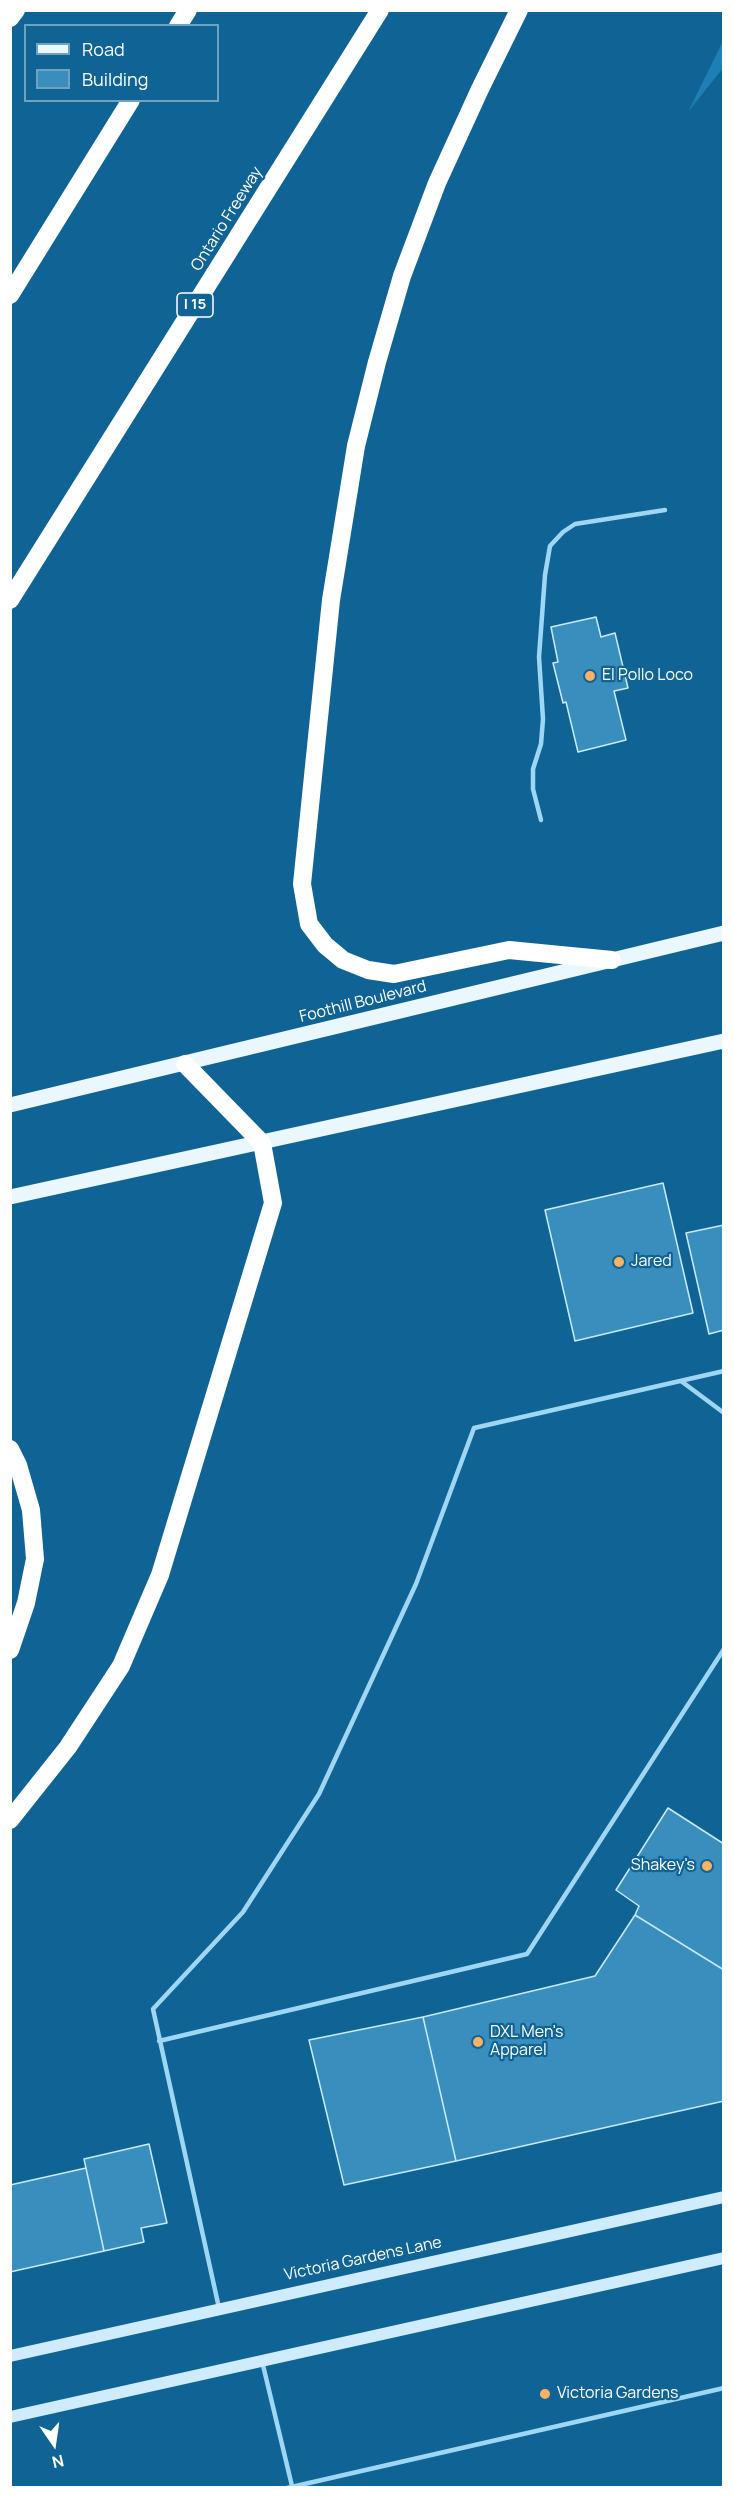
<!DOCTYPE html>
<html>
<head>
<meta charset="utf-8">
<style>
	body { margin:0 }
	#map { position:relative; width:734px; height:2498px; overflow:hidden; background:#106495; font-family:Manrope,sans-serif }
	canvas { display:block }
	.frame { position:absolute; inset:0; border:12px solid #fff; pointer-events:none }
	.legend { position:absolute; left:24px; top:24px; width:195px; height:78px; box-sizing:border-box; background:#106495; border:2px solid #70a2bf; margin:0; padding:8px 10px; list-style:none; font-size:18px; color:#fff }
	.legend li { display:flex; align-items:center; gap:12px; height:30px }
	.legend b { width:30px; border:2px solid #70a2bf }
	.north { position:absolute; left:24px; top:2414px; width:60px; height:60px; -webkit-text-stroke:4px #106495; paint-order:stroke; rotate:167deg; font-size:16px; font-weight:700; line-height:24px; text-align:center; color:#fff }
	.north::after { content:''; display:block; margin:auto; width:21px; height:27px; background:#fff; clip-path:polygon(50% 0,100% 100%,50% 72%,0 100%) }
</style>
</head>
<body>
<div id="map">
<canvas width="734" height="2498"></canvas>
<div class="frame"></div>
<ul class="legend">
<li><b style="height:8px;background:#ebf7ff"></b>Road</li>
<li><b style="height:16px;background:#398ebe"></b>Building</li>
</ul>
<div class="north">N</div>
</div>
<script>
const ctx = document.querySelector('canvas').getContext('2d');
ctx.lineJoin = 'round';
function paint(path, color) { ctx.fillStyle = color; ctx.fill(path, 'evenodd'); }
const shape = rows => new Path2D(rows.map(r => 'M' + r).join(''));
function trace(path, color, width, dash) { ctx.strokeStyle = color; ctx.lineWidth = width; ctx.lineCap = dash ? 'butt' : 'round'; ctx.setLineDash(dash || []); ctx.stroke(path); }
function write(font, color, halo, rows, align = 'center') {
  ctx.font = font + ' Manrope,sans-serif'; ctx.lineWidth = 4.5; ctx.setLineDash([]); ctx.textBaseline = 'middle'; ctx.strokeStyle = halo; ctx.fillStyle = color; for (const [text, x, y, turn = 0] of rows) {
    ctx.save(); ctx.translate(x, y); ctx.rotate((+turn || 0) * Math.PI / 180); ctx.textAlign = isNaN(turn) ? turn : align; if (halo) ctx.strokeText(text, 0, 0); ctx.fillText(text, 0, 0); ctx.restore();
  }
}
paint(shape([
	[723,41,723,68,688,112]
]), '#1f7eb3');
const building = shape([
	[596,617,601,637,615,633,628,688,614,691,626,740,578,752,566,702,563,703,553,663,558,662,551,627,596,617],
	[663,1183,693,1313,575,1341,545,1210,663,1183],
	[724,1225,724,1330,709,1334,686,1233,724,1225],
	[668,1808,724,1844,724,1970,635,1915,639,1906,616,1890,668,1808],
	[635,1915,724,1970,724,2101,456,2161,423,2017,595,1976,635,1915],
	[423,2017,456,2161,344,2185,309,2040,423,2017],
	[149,2144,167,2223,141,2228,144,2242,104,2251,84,2159,149,2144],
	[86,2168,104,2251,10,2272,10,2185,86,2168]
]);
paint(building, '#398ebe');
trace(building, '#c7eafe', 1.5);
trace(shape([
	[541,820,533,789,533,769,541,744,543,719,539,657,545,575,550,546,563,532,575,524,665,510],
	[681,1381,724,1413],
	[159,2041,527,1954,724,1649],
	[219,2308,153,2009,243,1912,319,1794,416,1584,474,1428,724,1371],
	[262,2361,292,2486],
	[287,2488,724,2388]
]), '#9fd6f4', 4.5);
trace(shape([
	[10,2356,724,2197],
	[10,2417,724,2258]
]), '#ceecfd', 12);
trace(shape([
	[10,1105,724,933],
	[10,1197,724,1041]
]), '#ebf7ff', 15);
trace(shape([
	[519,10,480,89,437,183,402,276,377,362,356,446,331,600,302,884,309,924,325,945,343,960,368,970,394,974,509,950,612,960],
	[10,18,16,10],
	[178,26,188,10],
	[10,295,131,100],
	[10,600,380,10],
	[10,1449,18,1465,31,1510,35,1559,26,1603,10,1650],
	[10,1820,68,1747,121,1666,160,1575,273,1203,262,1143,185,1064]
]), '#fff', 18);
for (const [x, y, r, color] of [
	[590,676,6,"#ffb261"],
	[619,1262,6,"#ffb261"],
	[707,1866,6,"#ffb261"],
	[478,2042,6,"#ffb261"],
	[545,2394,6,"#ffb261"]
]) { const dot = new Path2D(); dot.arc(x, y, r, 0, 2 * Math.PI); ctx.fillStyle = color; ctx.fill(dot); trace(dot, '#106495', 2); }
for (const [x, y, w] of [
	[195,305,36]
]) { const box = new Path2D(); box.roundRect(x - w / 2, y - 12, w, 24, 4.5); ctx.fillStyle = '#106495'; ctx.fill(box); trace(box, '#fff', 1.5); }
write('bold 15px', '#fff', null, [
	["I 15",195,305]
]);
write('16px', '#fff', '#106495', [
	["Ontario Freeway",227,219,-58],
	["Foothill Boulevard",363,1002,-14],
	["Victoria Gardens Lane",363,2259,-12]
]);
write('16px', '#fff', '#106495', [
	["El Pollo Loco",602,676],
	["Jared",631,1262],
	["Shakey's",695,1866,"right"],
	["DXL Men's",490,2033],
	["Apparel",490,2051],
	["Victoria Gardens",557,2394]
], 'left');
</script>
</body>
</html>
